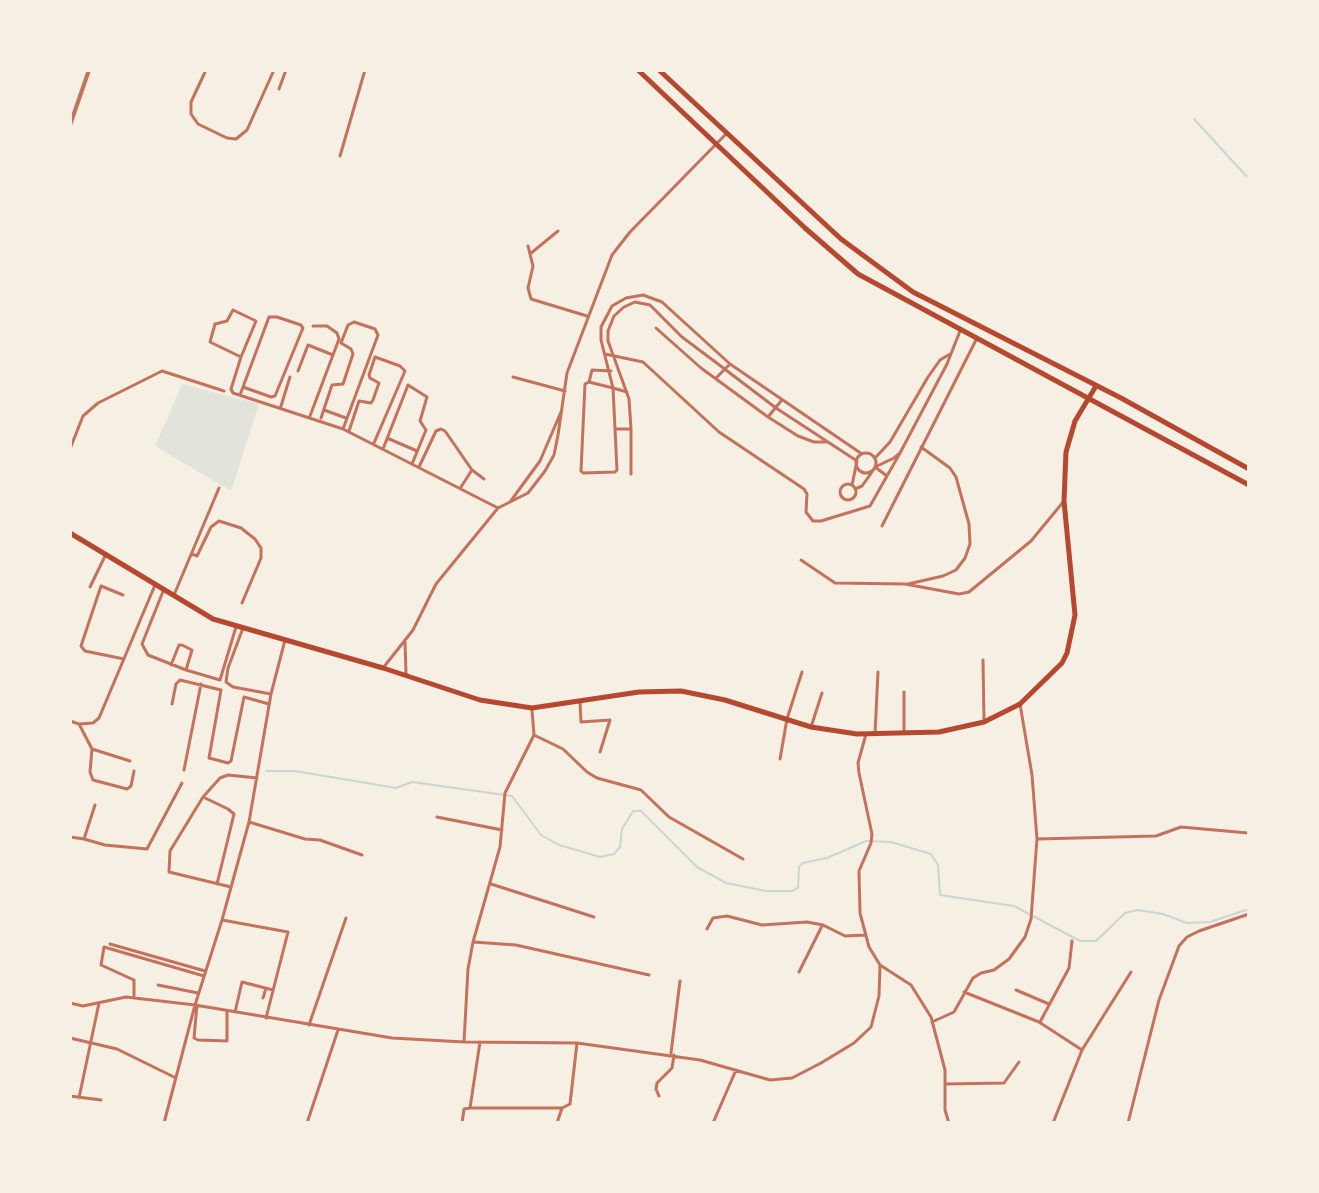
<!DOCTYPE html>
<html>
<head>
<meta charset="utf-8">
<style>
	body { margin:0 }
	#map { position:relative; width:1319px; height:1193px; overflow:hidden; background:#f6efe4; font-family:Bitter,serif }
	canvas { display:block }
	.frame { position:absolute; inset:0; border:72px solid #f6efe4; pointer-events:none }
</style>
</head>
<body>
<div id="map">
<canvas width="1319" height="1193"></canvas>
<div class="frame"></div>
</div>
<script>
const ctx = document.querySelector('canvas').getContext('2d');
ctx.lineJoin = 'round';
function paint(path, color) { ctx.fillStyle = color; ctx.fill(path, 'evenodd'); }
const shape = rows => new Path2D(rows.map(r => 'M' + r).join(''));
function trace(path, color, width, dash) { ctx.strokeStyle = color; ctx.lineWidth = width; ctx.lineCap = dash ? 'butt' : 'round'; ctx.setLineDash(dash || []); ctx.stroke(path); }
paint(shape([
	[182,384,259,404,231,491,155,446]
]), '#e2e4dc');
trace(shape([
	[1194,119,1249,179],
	[266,771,295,771,396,788,412,782,512,796,541,835,559,845,600,857,614,854,620,847,622,829,633,811,641,811,697,867,726,883,766,891,792,891,798,888,799,867,803,863,827,858,866,841,891,842,931,854,938,865,940,895,1014,906,1080,941,1096,941,1125,913,1138,910,1163,914,1187,923,1210,922,1249,909]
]), '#c9d6d2', 2);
trace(shape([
	[206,70,191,102,191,114,198,124,227,138,236,139,247,130,274,70],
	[279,89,286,70],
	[340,156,365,70],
	[528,246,533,266,528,288,531,299,587,316],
	[530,254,558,231],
	[233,310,256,321,241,357,210,342,215,324,227,321,233,310],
	[656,328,701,368,768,417,798,436,814,442,827,442],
	[605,354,643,362,719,432,804,489,807,494,806,512,813,521,821,521,870,506,900,453],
	[241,357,231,389,233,393,343,429,498,508],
	[298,371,308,345,333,355],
	[513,377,565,391],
	[716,378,730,364],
	[589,382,592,370,611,371],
	[627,392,613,388,589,382,585,384,581,471,583,473,615,472,617,470,613,388,601,340,601,327,612,306,626,298,643,295,662,302,730,364,862,454],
	[240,395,243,387,269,317,277,317,301,325,303,328,275,396,271,397,243,387],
	[281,406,290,377],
	[324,410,346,418],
	[310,416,339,339,337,333,327,326,313,326],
	[768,417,781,401],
	[321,418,332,385,343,384,353,354,351,349,341,343,348,325,354,322,375,329,378,335,343,429],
	[616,429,631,429,629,399,608,341,608,331,614,316,624,307,635,302,650,305,682,337,714,361,776,408,857,461,852,485],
	[631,429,631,474],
	[349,431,359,401,371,403,373,400,379,383,370,378,369,375,375,357,400,366,405,371,374,443],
	[387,438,417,451],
	[70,449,83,416,98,403,162,371,224,391],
	[383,449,408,385,427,397,420,421,426,430,412,464],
	'856 463a10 10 0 1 1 20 0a10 10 0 1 1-20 0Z',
	[875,458,890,442,928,377,940,360,950,354],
	[419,467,436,431,441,429,445,431,472,470,484,479],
	[887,476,875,467,894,458,900,453,947,364,960,331],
	'840 492a8 8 0 1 1 16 0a8 8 0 1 1-16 0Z',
	[461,487,472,470],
	[855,489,862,486,872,472],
	[510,502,540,461,561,412],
	[882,526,977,338],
	[192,554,197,556,211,527,219,521,241,528,255,539,261,548,261,558,242,603],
	[801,560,835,583,905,584,959,594,969,592,1031,541,1064,501],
	[908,584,943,576,956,570,965,558,970,544,969,524,956,477,950,468,921,447],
	[90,587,106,554],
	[164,589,142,644,148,655,186,670,220,680,236,627],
	[123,595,101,586,81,646,85,651,124,659],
	[174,595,219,488],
	[243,628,228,668,226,682,233,687,271,694],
	[405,641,406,674],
	[983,660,984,722],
	[171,665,179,645,182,645,192,650,186,670],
	[383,668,413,630,436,584,498,508,528,493,545,471,554,455,558,435,567,373,612,255,630,232,727,133],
	[904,692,904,732],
	[580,701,581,722,610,720,600,752],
	[172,704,176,684,180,680,221,690,209,758,228,763,231,761,244,697,269,704],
	[70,721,79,724,93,723,99,718,155,585],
	[79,724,92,749,130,761],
	[811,727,822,693],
	[866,734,858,763,859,773,872,834,871,843,859,871,860,913,869,947,880,965,911,985,931,1017,945,1070,945,1110,949,1123],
	[875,734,878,672],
	[534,735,563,749,587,772,597,778,641,790,669,817,743,859],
	[92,749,90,772,93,780,127,789,131,786,134,771],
	[780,759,787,719,802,672],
	[184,770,201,684],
	[203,797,228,809,234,814,217,884],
	[437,817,502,830],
	[249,822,305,839,320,840,362,855],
	[70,837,84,839,95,805],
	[84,839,105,845,147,849,182,783],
	[1037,839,1156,836,1181,827,1248,833],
	[491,884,594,917],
	[231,887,169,872,170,851,203,797,220,778,228,775,257,778],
	[222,920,288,932,266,1018],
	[707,929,713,918,727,916,762,925,807,922,823,925,845,936,865,935],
	[473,942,516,945,649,975],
	[110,944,205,971],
	[799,972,822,926],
	[158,985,198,993],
	[1016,990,1049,1004],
	[964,992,1039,1022,1082,1050],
	[134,998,134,980,101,965,104,947,204,976],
	[263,998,266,988],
	[70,1003,83,1006,126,997,195,1005,392,1038,464,1042,577,1043,700,1060,770,1080,792,1078,821,1063,854,1043,871,1027,879,996,880,965],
	[197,1005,194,1038,198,1040,227,1041,227,1012],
	[235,1012,242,982,273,990],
	[932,1022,954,1012,973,978,981,973,994,970,1009,959,1025,937,1031,919,1037,839,1032,775,1020,704],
	[1040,1022,1069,968,1072,941],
	[309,1025,346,918],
	[70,1038,117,1049,176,1078],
	[464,1042,468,969,473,942,500,847,505,793,534,735,532,710],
	[671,1053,680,981],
	[945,1084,1004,1083,1019,1062],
	[70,1096,101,1100],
	[659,1096,656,1089,657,1083,672,1068,674,1055],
	[79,1098,99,1003],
	[470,1108,562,1108,570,1104,577,1043],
	[164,1123,195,1005,222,920,249,822,271,694,285,640],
	[307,1123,338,1030],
	[462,1123,464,1109,470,1108,480,1042],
	[557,1123,562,1108],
	[713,1123,736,1070],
	[1053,1123,1082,1050,1131,972],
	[1128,1123,1159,1000,1179,946,1187,937,1199,931,1249,914]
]), '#c5725c', 3);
trace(shape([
	[70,125,89,70]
]), '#c5725c', 4);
trace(shape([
	[70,533,213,619,383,668,480,700,532,708,639,692,681,691,725,700,811,727,857,734,939,732,984,722,1020,704,1062,663,1067,653,1075,615,1064,501,1066,452,1075,421,1096,386]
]), '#b5482f', 5);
trace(shape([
	[638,70,805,228,858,274,1249,485],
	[659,70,841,239,913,292,1121,398,1249,469]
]), '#b5482f', 5);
</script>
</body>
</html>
